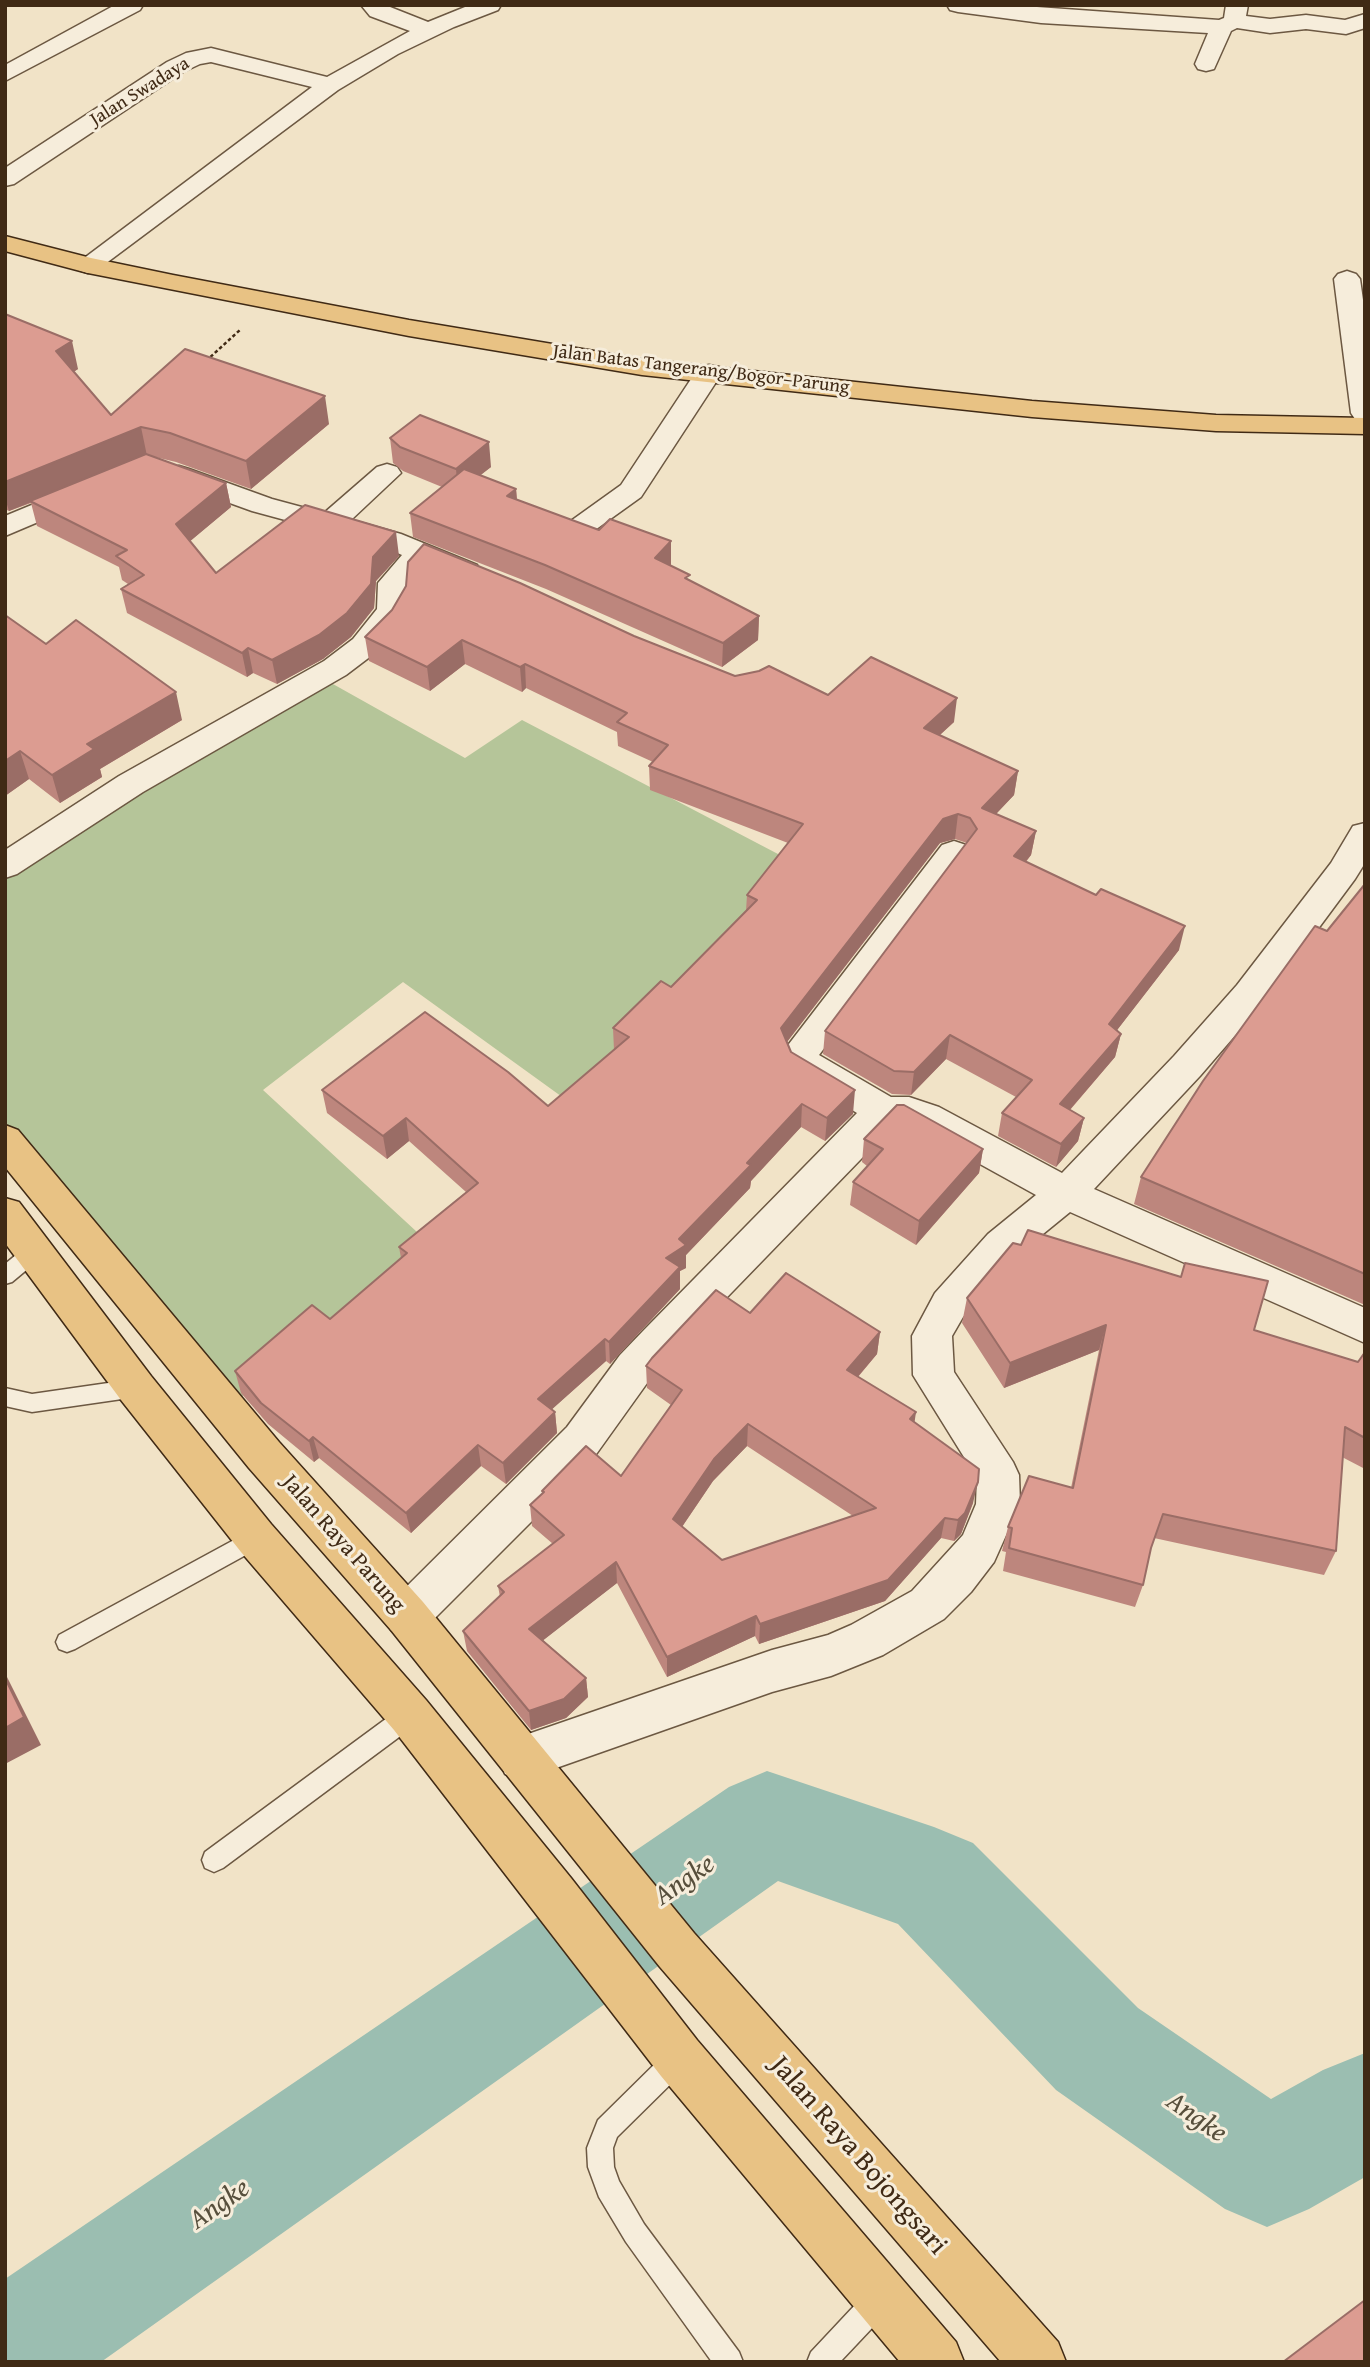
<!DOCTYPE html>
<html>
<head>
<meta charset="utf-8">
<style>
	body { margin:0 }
	#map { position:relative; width:1370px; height:2367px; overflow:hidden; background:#f1e3c7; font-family:"Gentium Book Plus",serif }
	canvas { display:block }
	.frame { position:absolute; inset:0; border:7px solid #402a15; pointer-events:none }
</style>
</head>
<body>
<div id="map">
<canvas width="1370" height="2367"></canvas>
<div class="frame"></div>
</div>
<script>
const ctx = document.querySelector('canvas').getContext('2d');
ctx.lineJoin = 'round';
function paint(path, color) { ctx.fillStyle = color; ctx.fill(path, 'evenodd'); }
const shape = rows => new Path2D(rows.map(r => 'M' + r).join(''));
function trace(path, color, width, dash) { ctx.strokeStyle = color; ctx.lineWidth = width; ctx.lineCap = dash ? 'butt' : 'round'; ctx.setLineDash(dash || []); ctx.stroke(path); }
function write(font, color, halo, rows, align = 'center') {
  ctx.font = font + ' "Gentium Book Plus",serif'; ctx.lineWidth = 6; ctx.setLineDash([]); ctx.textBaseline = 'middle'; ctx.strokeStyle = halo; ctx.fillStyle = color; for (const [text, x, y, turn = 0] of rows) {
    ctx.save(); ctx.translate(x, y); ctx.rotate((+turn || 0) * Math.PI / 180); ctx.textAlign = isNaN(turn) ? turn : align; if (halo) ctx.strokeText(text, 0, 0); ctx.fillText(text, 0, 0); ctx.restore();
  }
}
paint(shape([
	[324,679,465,758,522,720,820,876,583,1112,403,982,263,1090,430,1244,223,1412,5,1159,5,878,42,850]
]), '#b5c599');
paint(shape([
	[767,1771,934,1827,973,1843,1138,2008,1271,2099,1323,2070,1365,2053,1365,2177,1309,2209,1267,2227,1225,2209,1056,2090,898,1924,778,1881,101,2362,5,2362,5,2279,729,1787,767,1771]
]), '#9bbeb1');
const lane = shape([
	[35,1243,42,1245,45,1251,42,1257,12,1282,5,1284,5,1264,28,1245,35,1243],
	[136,1379,143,1382,146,1388,143,1394,136,1397,32,1412,5,1406,5,1388,32,1394,136,1379],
	[256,1528,264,1531,267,1538,264,1545,75,1649,67,1652,59,1649,56,1642,59,1635,256,1528],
	[410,1704,418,1707,422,1715,418,1723,223,1868,214,1872,205,1868,202,1860,205,1852,402,1707,410,1704],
	[678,2046,687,2050,691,2059,687,2068,617,2137,613,2148,614,2167,619,2181,644,2224,739,2352,743,2362,712,2362,626,2242,599,2197,588,2167,587,2148,598,2120,669,2050,678,2046],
	[880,2285,890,2289,894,2299,890,2309,840,2362,807,2362,811,2352,870,2289,880,2285]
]);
const street = shape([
	[115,5,143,5,140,10,5,81,5,65,115,5],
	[361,5,385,5,428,22,470,5,501,5,498,10,454,27,398,54,338,90,97,270,88,273,79,270,75,265,312,87,211,62,200,64,183,72,14,184,5,186,5,168,167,62,186,53,211,48,327,77,410,31,370,16,361,5],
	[947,5,1009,5,1219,20,1224,18,1226,5,1248,5,1246,16,1270,19,1306,15,1345,20,1365,14,1365,28,1346,34,1306,29,1270,33,1237,28,1231,31,1214,69,1206,71,1198,69,1195,64,1208,33,1041,23,958,12,950,10,947,5],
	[1347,271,1356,274,1360,279,1365,314,1365,421,1355,419,1351,413,1334,279,1338,274,1347,271],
	[709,365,719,367,722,373,641,497,588,535,578,538,568,535,563,529,568,523,621,485,699,367,709,365],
	[387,464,397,467,401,473,351,520,401,534,477,565,481,571,477,577,466,580,426,565,408,585,407,609,393,633,375,653,346,675,143,792,17,874,5,878,5,850,119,776,324,661,353,639,377,609,378,583,402,555,381,546,252,511,169,481,165,475,169,469,179,466,189,469,272,499,324,513,377,467,387,464],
	[80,485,90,488,94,494,90,500,5,536,5,516,80,485],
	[1365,823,1365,863,1355,879,1263,1003,1200,1076,1094,1189,1365,1308,1365,1343,1070,1212,1016,1256,963,1317,952,1336,954,1372,1013,1462,1019,1475,1020,1504,994,1562,971,1592,944,1619,883,1655,831,1676,772,1692,522,1780,505,1774,499,1758,505,1742,772,1650,828,1635,851,1625,912,1591,963,1535,976,1504,977,1478,913,1375,912,1336,935,1293,988,1234,1036,1195,913,1127,893,1126,671,1355,650,1379,597,1453,571,1482,423,1630,407,1636,391,1630,385,1616,391,1602,567,1427,620,1355,643,1331,857,1113,791,1073,782,1053,942,845,954,841,966,845,971,853,819,1055,891,1097,909,1097,939,1107,1062,1173,1174,1056,1237,985,1331,863,1353,826,1365,823]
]);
const primary = shape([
	[5,236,91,258,173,275,409,320,642,359,1032,401,1216,415,1365,418,1365,434,1216,431,1032,417,642,375,409,336,88,273,5,251,5,236]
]);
const highway = shape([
	[5,1125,18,1130,279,1442,423,1602,694,1933,1058,2342,1066,2362,1001,2362,660,1967,391,1630,249,1468,5,1167,5,1125],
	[5,1198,19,1202,151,1376,271,1524,426,1700,571,1878,697,2040,956,2342,964,2362,900,2362,661,2076,394,1730,241,1552,121,1400,5,1243,5,1198]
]);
trace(lane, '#6c5842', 3);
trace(street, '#6c5842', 3);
trace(primary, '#402a15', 3);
trace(highway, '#402a15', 3);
trace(shape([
	[206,361,241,329]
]), '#402a15', 2.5, [3.5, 2.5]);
paint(lane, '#f6eddb');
paint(street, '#f6eddb');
paint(primary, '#e8c284');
paint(highway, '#e8c284');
paint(shape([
	[5,314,78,369,73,372,111,415,329,424,251,489,176,462,155,457,226,483,231,507,190,541,216,573,399,556,376,581,374,608,351,637,323,659,277,684,253,673,247,677,127,613,121,589,128,584,122,580,119,567,37,526,31,503,9,511,5,509],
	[390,438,491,467,480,475,516,489,517,500,671,566,690,581,759,616,758,640,722,667,546,589,413,537,410,513,442,487,403,471,393,463],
	[5,615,46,644,182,720,100,769,102,777,60,803,29,779,5,796],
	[634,636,735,676,828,695,954,722,940,735,1018,771,1014,795,996,814,1036,831,1031,855,1026,862,1179,950,1117,1030,1121,1034,1115,1057,1070,1110,1084,1118,1078,1141,1056,1167,998,1136,1002,1113,1016,1097,946,1059,911,1095,892,1094,823,1054,825,1031,967,843,955,839,940,843,787,1042,791,1052,853,1114,825,1141,801,1127,751,1181,750,1188,686,1255,686,1268,680,1271,680,1289,610,1364,606,1361,552,1409,555,1412,557,1433,506,1484,481,1466,411,1533,319,1458,314,1462,268,1424,241,1393,235,1371,330,1319,401,1258,399,1247,466,1192,409,1141,387,1159,327,1113,322,1090,548,1106,614,1050,613,1028,671,987,746,911,747,895,788,843,650,790,649,766,653,762,618,746,617,732,526,688,522,692,465,664,430,691,369,661,365,637],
	[1365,884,1365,1305,1134,1204,1141,1177,1327,931],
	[864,1139,983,1149,979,1173,916,1245,850,1205,853,1182,867,1166,862,1162],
	[967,1298,1254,1330,1358,1362,1365,1352,1365,1469,1342,1457,1336,1551,1324,1575,1154,1538,1151,1548,1143,1585,1135,1607,1003,1571,1006,1552,1002,1551,1008,1527,1071,1488,1099,1350,1004,1388,962,1323],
	[750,1313,880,1332,877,1354,858,1377,914,1422,973,1503,961,1534,954,1541,941,1538,885,1601,759,1644,755,1636,667,1677,617,1583,543,1640,586,1678,588,1697,566,1718,531,1730,467,1651,463,1631,500,1597,498,1586,553,1544,532,1526,530,1505,543,1494,542,1491,621,1476,671,1405,647,1388,646,1366],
	[747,1446,853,1516,722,1560,682,1527,713,1481]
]), '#bd867d');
paint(shape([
	[72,341,78,369,63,379,56,351],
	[325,396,329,424,251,489,246,461],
	[141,427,147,456,9,511,5,498,5,482],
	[489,442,491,467,458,493,456,469],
	[226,483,231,507,182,548,176,524],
	[516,489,518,513,507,496],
	[396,532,399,556,376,581,374,608,351,637,323,659,277,684,272,660,373,557],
	[671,541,671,566,655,558],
	[759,616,758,640,722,667,723,643],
	[462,640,465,664,430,691,427,667],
	[248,648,253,673,247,677,242,653],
	[525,664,526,688,522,692,520,667],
	[176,692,182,720,100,769,102,777,60,803,52,775,87,744],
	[957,698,954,722,921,752,924,728],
	[20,751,29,779,5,796,5,761],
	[1018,771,1014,795,979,832,982,808],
	[958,814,955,839,940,843,780,1051,781,1028,943,819],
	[1036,831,1031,855,1010,880,1014,856],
	[1185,926,1179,950,1104,1047,1109,1024],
	[1121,1034,1115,1057,1055,1127,1060,1104],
	[950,1035,946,1059,911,1095,914,1072],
	[855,1090,853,1114,825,1141,827,1118],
	[802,1104,801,1127,751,1181,750,1188,686,1255,686,1268,680,1271,680,1289,610,1364,609,1342,679,1239,747,1163],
	[406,1118,409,1141,387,1159,383,1136],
	[1084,1118,1078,1141,1056,1167,1061,1144],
	[983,1149,979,1173,916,1245,919,1221],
	[1106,1325,1099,1350,1004,1388,1010,1363],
	[880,1332,877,1354,844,1393,847,1370],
	[605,1339,606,1361,540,1420,538,1399],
	[555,1412,557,1433,506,1484,503,1463],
	[916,1412,913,1433,910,1419],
	[748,1424,747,1446,713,1481,673,1540,673,1519,714,1459],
	[313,1437,319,1458,314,1462,309,1441],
	[478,1445,481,1466,411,1533,406,1513],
	[978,1482,973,1503,961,1534,954,1541,958,1520],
	[945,1518,941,1538,885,1601,759,1644,760,1624],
	[616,1562,617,1583,532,1649,529,1629],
	[756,1616,755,1636,667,1677,667,1657],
	[5,1673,41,1745,5,1764],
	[586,1678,588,1697,566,1718,531,1730,529,1711]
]), '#9a6d66');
const building = shape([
	[5,314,72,341,56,351,111,415,185,349,325,396,246,461,170,433,141,427,5,482,5,314],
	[420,415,489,442,456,469,400,447,390,438,420,415],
	[146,454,226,483,176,524,216,573,305,505,396,532,373,557,371,584,347,613,319,635,272,660,248,648,242,653,121,589,144,575,116,556,127,550,30,501,146,454],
	[464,469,516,489,507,496,599,530,610,519,671,541,655,558,690,575,685,578,759,616,723,643,545,565,410,513,464,469],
	[424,544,520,583,634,636,735,676,759,671,769,666,828,695,871,657,957,698,924,728,1018,771,982,808,1036,831,1014,856,1096,895,1101,889,1185,926,1109,1024,1121,1034,1060,1104,1084,1118,1061,1144,1002,1113,1032,1080,950,1035,914,1072,894,1071,825,1031,977,829,970,818,958,814,943,819,781,1028,791,1052,855,1090,827,1118,802,1104,747,1163,751,1165,679,1239,686,1245,666,1258,680,1267,609,1342,605,1339,538,1399,555,1412,503,1463,478,1445,406,1513,313,1437,309,1441,261,1403,235,1371,312,1305,330,1319,407,1253,399,1247,478,1183,406,1118,383,1136,322,1090,425,1012,508,1072,548,1106,629,1037,613,1028,661,981,671,987,757,900,747,895,803,824,649,766,668,745,617,722,627,713,525,664,520,667,462,640,427,667,365,637,392,610,406,586,408,562,424,544],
	[5,615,46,644,76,620,176,692,87,744,94,749,52,775,20,751,5,761,5,615],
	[1365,884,1365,1274,1141,1177,1203,1081,1315,926,1327,931,1365,884],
	[897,1105,904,1105,983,1149,919,1221,853,1182,883,1149,864,1139,897,1105],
	[1028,1230,1181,1277,1185,1263,1268,1281,1254,1330,1358,1362,1365,1352,1365,1438,1345,1427,1336,1551,1163,1514,1151,1548,1143,1585,1009,1548,1012,1528,1008,1527,1029,1476,1073,1488,1106,1325,1010,1363,967,1298,1013,1243,1021,1245,1028,1230],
	[786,1273,880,1332,847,1370,916,1412,910,1419,979,1469,978,1482,965,1513,958,1520,945,1518,888,1580,760,1624,756,1616,667,1657,616,1562,529,1629,586,1678,564,1699,529,1711,463,1631,504,1592,498,1586,564,1535,530,1505,544,1492,542,1491,586,1446,621,1476,682,1390,646,1366,652,1358,716,1290,750,1313,786,1273],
	[748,1424,876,1508,722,1560,673,1519,714,1459,748,1424],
	[5,1678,24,1717,5,1728,5,1678],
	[1365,2300,1365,2362,1283,2362,1365,2300]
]);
paint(building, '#dc9c91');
trace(building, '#9a6d66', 2);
write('19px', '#402a15', '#f6eddb', [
	["Jalan Swadaya",140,92,-32],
	["Jalan Batas Tangerang/Bogor–Parung",701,370,7]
]);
write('23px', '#402a15', '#f6eddb', [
	["Jalan Raya Parung",343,1544,49]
]);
write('italic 28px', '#574f3c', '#f6eddb', [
	["Angke",685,1881,-35],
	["Angke",1196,2118,35],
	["Angke",220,2205,-35]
]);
write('28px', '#402a15', '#f6eddb', [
	["Jalan Raya Bojongsari",858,2156,49]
]);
</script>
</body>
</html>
